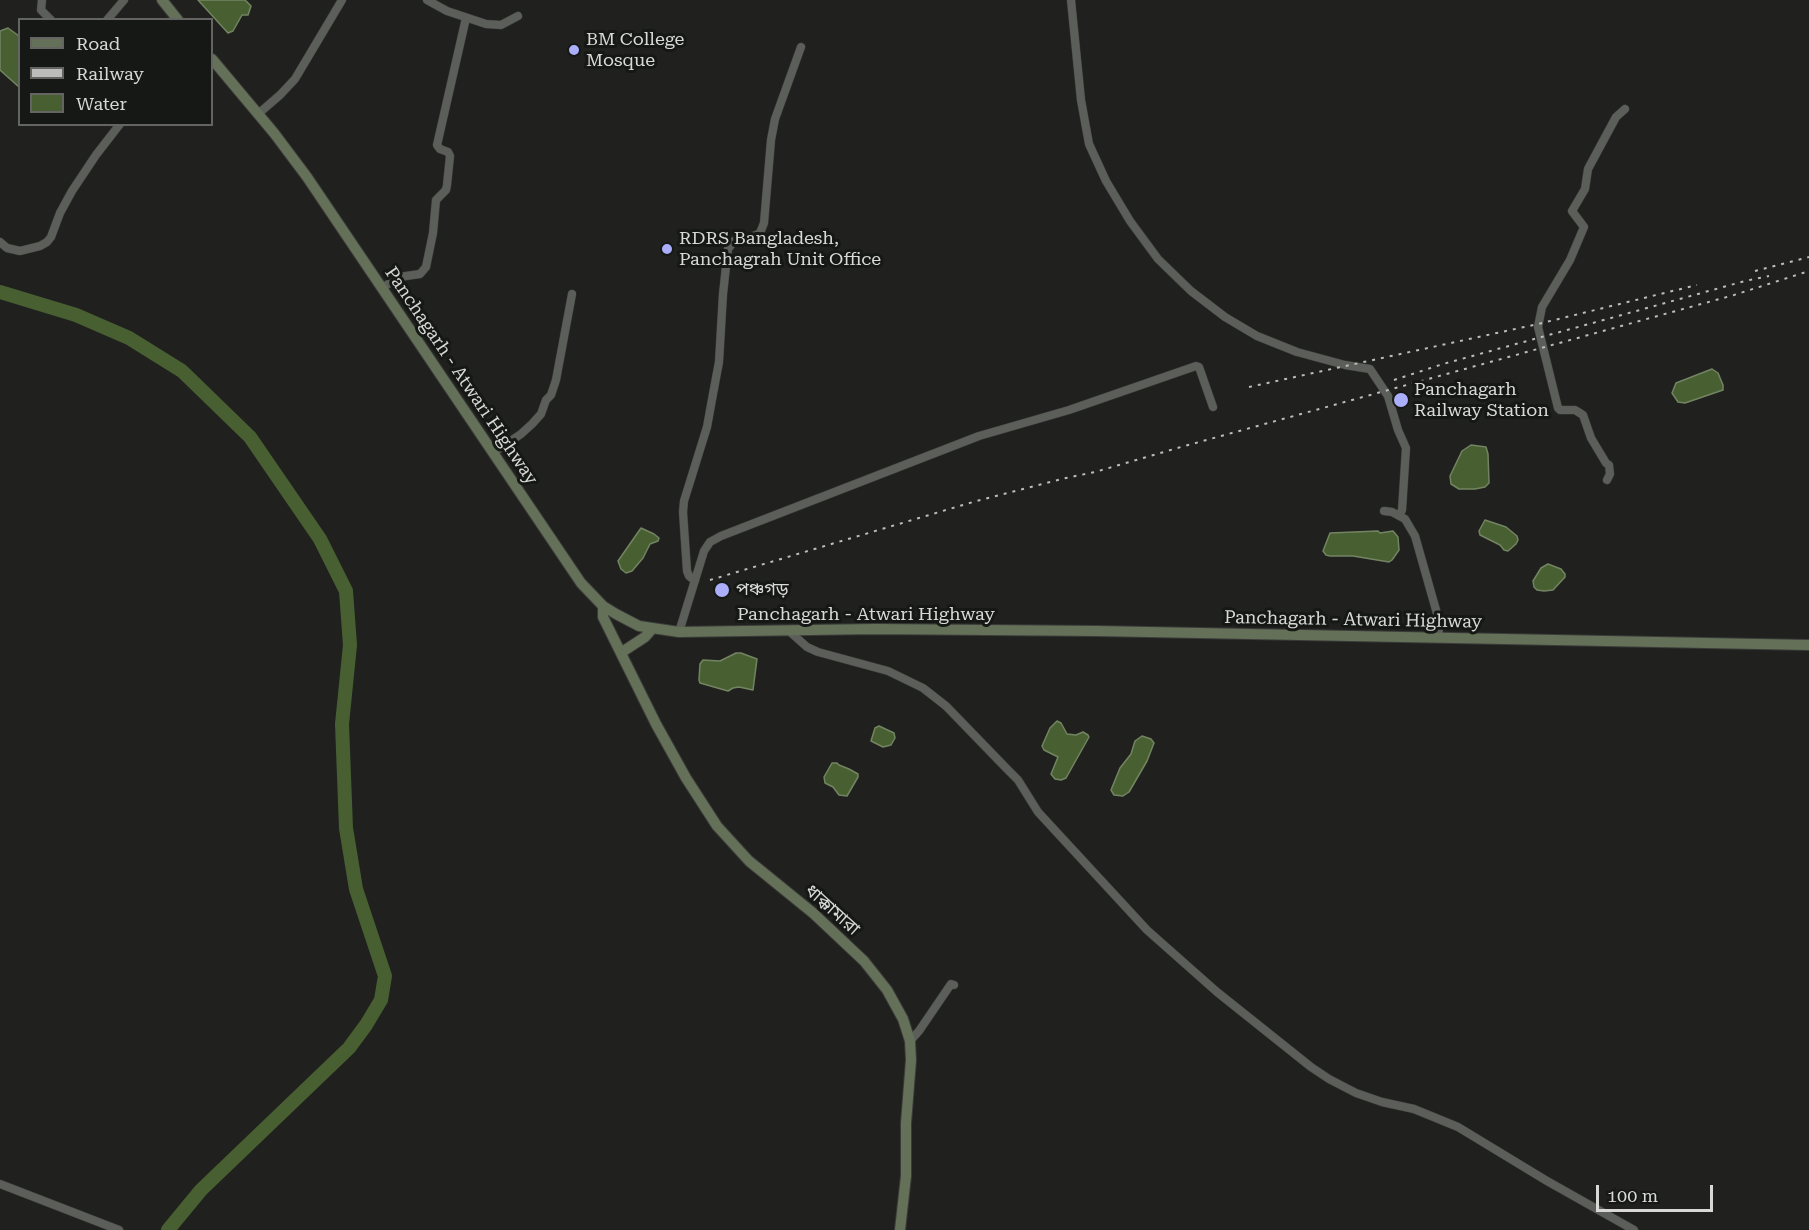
<!DOCTYPE html>
<html>
<head>
<meta charset="utf-8">
<style>
	body { margin:0 }
	#map { position:relative; width:1809px; height:1230px; overflow:hidden; background:#20211e; font-family:"Roboto Serif",serif }
	canvas { display:block }
	.legend { position:absolute; left:18px; top:18px; width:195px; height:108px; box-sizing:border-box; background:#161815; border:2px solid #646563; margin:0; padding:8px 10px; list-style:none; font-size:18px; color:#d8d9d7 }
	.legend li { display:flex; align-items:center; gap:12px; height:30px }
	.legend b { width:30px; border:2px solid #646563 }
	.scale { position:absolute; left:1596px; top:1185px; width:117px; height:27px; box-sizing:border-box; border:3px solid #d8d9d7; border-top:0; padding-left:8px; font-size:18px; line-height:21px; white-space:nowrap; color:#d8d9d7; -webkit-text-stroke:4px #161815; paint-order:stroke }
</style>
</head>
<body>
<div id="map">
<canvas width="1809" height="1230"></canvas>
<ul class="legend">
<li><b style="height:8px;background:#647158"></b>Road</li>
<li><b style="height:8px;background:#bcbdba"></b>Railway</li>
<li><b style="height:16px;background:#486031"></b>Water</li>
</ul>
<div class="scale">100 m</div>
</div>
<script>
const ctx = document.querySelector('canvas').getContext('2d');
ctx.lineJoin = 'round';
function paint(path, color) { ctx.fillStyle = color; ctx.fill(path, 'evenodd'); }
const shape = rows => new Path2D(rows.map(r => 'M' + r).join(''));
function trace(path, color, width, dash) { ctx.strokeStyle = color; ctx.lineWidth = width; ctx.lineCap = dash ? 'butt' : 'round'; ctx.setLineDash(dash || []); ctx.stroke(path); }
function write(font, color, halo, rows, align = 'center') {
  ctx.font = font + ' "Roboto Serif","Noto Sans Bengali",serif'; ctx.lineWidth = 6; ctx.setLineDash([]); ctx.textBaseline = 'middle'; ctx.strokeStyle = halo; ctx.fillStyle = color; for (const [text, x, y, turn = 0] of rows) {
    ctx.save(); ctx.translate(x, y); ctx.rotate((+turn || 0) * Math.PI / 180); ctx.textAlign = isNaN(turn) ? turn : align; if (halo) ctx.strokeText(text, 0, 0); ctx.fillText(text, 0, 0); ctx.restore();
  }
}
const water = shape([
	[198,0,245,0,251,6,248,15,242,15,233,31,228,33,198,0],
	[8,28,19,36,19,87,0,70,0,31,8,28],
	[1712,369,1718,373,1723,385,1723,390,1685,403,1678,402,1672,393,1676,383,1712,369],
	[1471,445,1486,447,1488,454,1489,483,1485,487,1475,489,1459,489,1451,484,1450,476,1462,451,1471,445],
	[1485,520,1506,527,1517,536,1518,540,1516,544,1508,551,1504,550,1500,545,1480,535,1479,531,1485,520],
	[641,528,654,534,659,538,658,541,650,544,643,558,632,571,626,573,621,569,618,561,641,528],
	[1378,531,1380,533,1393,531,1398,537,1399,550,1392,560,1389,562,1353,556,1330,556,1326,555,1323,551,1330,533,1378,531],
	[1548,564,1561,569,1565,574,1565,577,1553,590,1544,591,1537,590,1534,587,1533,581,1541,568,1548,564],
	[736,653,741,653,757,659,753,690,739,687,733,688,728,691,700,683,699,680,700,664,703,660,720,661,736,653],
	[1057,721,1061,723,1067,734,1076,735,1083,732,1088,735,1089,737,1066,778,1061,780,1055,779,1051,774,1058,757,1044,750,1042,746,1050,728,1057,721],
	[879,726,894,733,895,738,891,745,883,747,871,741,875,728,879,726],
	[1142,736,1151,739,1154,743,1147,761,1129,792,1123,796,1114,795,1111,790,1120,768,1131,754,1135,741,1142,736],
	[832,763,837,763,839,765,849,769,858,774,858,777,847,796,839,795,833,787,825,783,824,777,832,763]
]);
paint(water, '#486031');
trace(water, '#738463', 1.5);
trace(shape([
	[0,292,76,315,129,338,182,371,250,437,320,539,346,591,350,645,342,724,346,828,356,889,385,976,381,1000,366,1025,349,1048,201,1190,168,1230]
]), '#486031', 14);
const street = shape([
	[42,0,41,10,51,20],
	[427,0,447,11,486,24,501,25,518,16],
	[1071,0,1081,100,1089,144,1106,181,1130,221,1158,259,1191,291,1225,317,1257,336,1297,352,1345,365,1370,369,1388,396,1398,430,1406,448,1402,510,1399,516],
	[107,20,124,0],
	[258,114,280,95,295,79,342,0],
	[0,242,7,248,20,251,40,246,47,242,51,237,60,213,72,191,96,155,120,124],
	[382,288,399,277,420,274,426,267,433,233,436,200,446,190,447,185,450,156,448,152,440,149,437,145,466,18],
	[493,453,521,434,532,424,541,414,546,400,551,395,556,380,572,294],
	[1607,480,1610,474,1609,465,1606,463,1591,438,1583,415,1575,410,1560,410,1558,408,1538,327,1542,307,1570,260,1584,227,1572,211,1585,189,1588,169,1616,117,1625,109],
	[1384,511,1392,512,1405,519,1415,536,1438,617,1439,638],
	[695,581,689,576,687,571,683,512,684,501,707,427,713,394,719,362,723,294,727,257,728,249,734,241,756,235,760,233,764,223,771,140,775,119,801,47],
	[789,631,807,647,818,652,888,671,923,688,946,706,1008,770,1018,780,1038,812,1147,930,1217,992,1311,1067,1329,1079,1356,1093,1382,1102,1414,1109,1458,1127,1547,1181,1634,1230],
	[679,632,704,551,710,542,721,536,979,436,1069,410,1196,366,1199,367,1213,407],
	[910,1041,919,1031,951,984,954,985],
	[0,1184,119,1230]
]);
const secondary = shape([
	[162,0,178,20],
	[212,59,274,133,307,177,581,583,603,606,616,614,639,626,679,632,875,629,1097,631,1809,645],
	[603,606,603,617,656,724,686,778,717,826,749,861,813,913,864,961,887,990,903,1019,910,1041,911,1060,906,1123,906,1176,900,1230],
	[622,652,645,637,652,629]
]);
trace(street, '#3b3c3a', 9);
trace(secondary, '#3b3c3a', 12);
trace(street, '#5c5e5a', 8);
trace(secondary, '#647158', 10);
trace(shape([
	[1755,271,1809,257],
	[1394,380,1443,364,1600,321,1745,281,1769,276],
	[1249,387,1538,324,1697,285],
	[710,580,973,502,1066,478,1095,472,1181,447,1734,295,1809,271]
]), '#bcbdba', 2, [3, 6]);
for (const [x, y, r, color] of [
	[574,50,6,"#abaffb"],
	[667,249,6,"#abaffb"],
	[1401,400,8,"#abaffb"],
	[722,590,8,"#abaffb"]
]) { const dot = new Path2D(); dot.arc(x, y, r, 0, 2 * Math.PI); ctx.fillStyle = color; ctx.fill(dot); trace(dot, '#161815', 2); }
write('18px', '#d8d9d7', '#161815', [
	["BM College",586,40],
	["Mosque",586,61],
	["RDRS Bangladesh,",679,239],
	["Panchagrah Unit Office",679,260],
	["Panchagarh",1414,390],
	["Railway Station",1414,411],
	["পঞ্চগড়",736,590]
], 'left');
write('18px', '#d8d9d7', '#161815', [
	["Panchagarh - Atwari Highway",461,376,56],
	["Panchagarh - Atwari Highway",866,615],
	["Panchagarh - Atwari Highway",1353,620,1],
	["ধাক্কামারা",832,910,42]
]);
</script>
</body>
</html>
